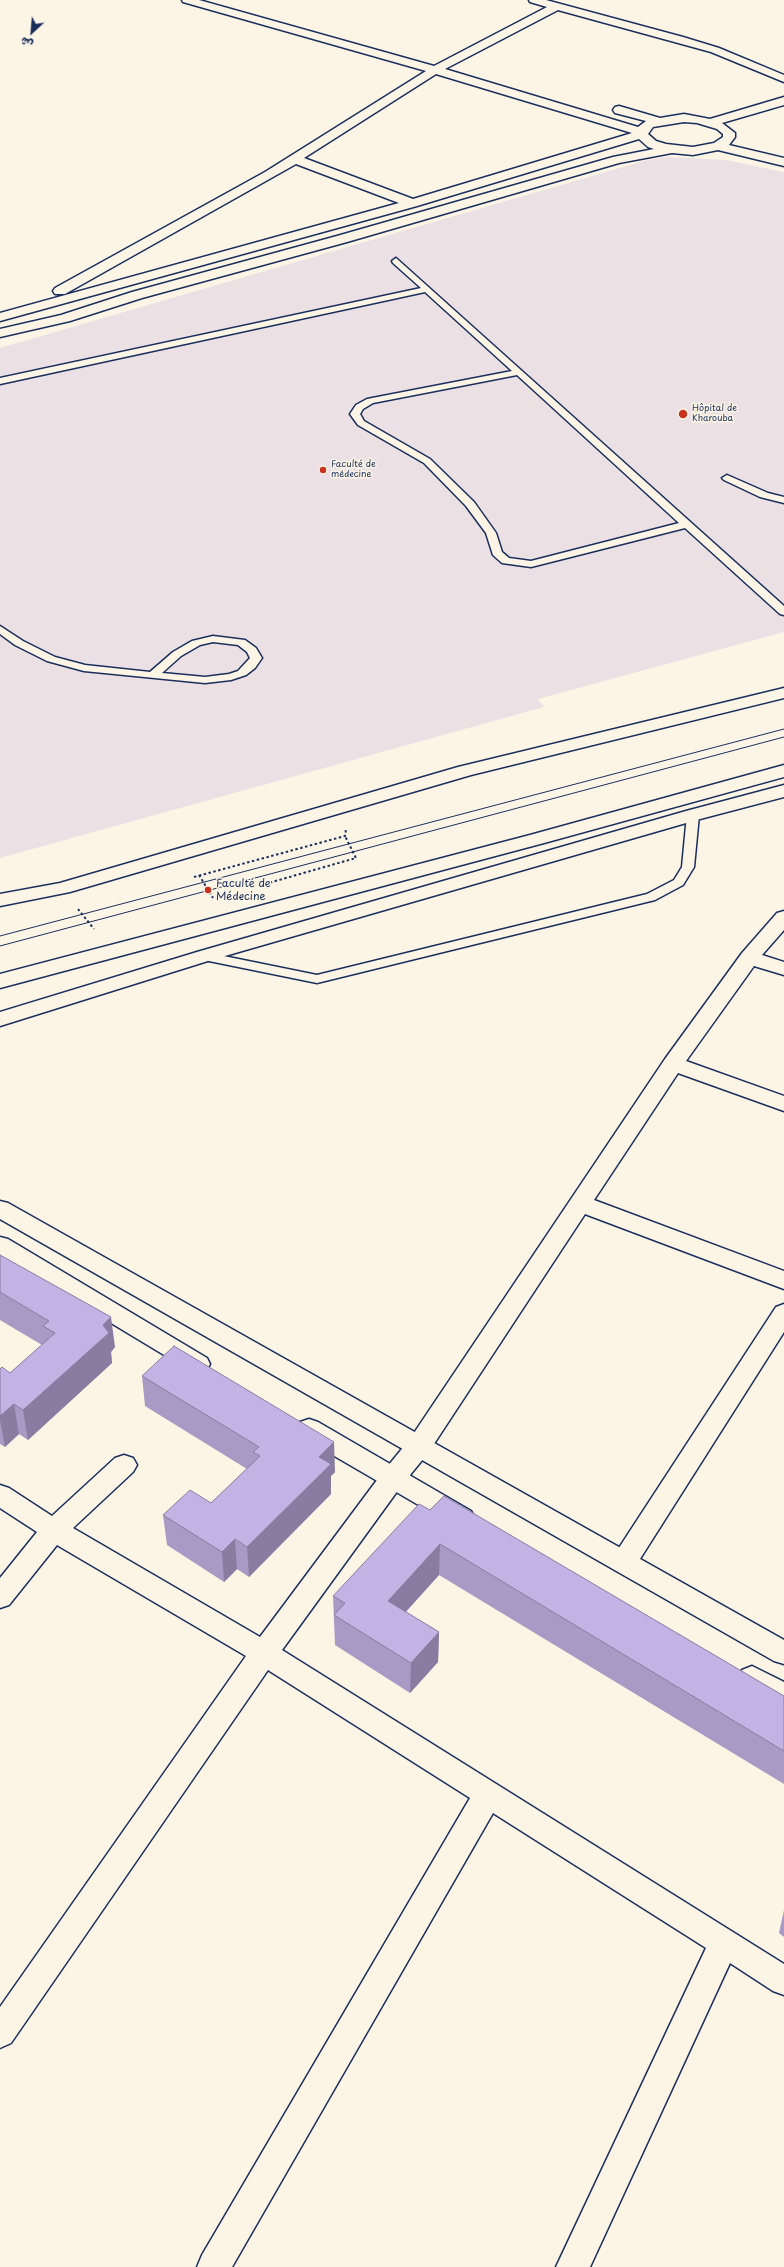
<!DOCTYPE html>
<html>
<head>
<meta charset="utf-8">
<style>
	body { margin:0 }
	#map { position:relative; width:784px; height:2267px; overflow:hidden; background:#fcf5e5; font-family:"Playpen Sans","Playpen Sans Arabic",sans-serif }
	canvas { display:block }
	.north { position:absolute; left:12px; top:12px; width:40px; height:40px; -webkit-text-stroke:3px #fcf5e5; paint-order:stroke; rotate:206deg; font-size:11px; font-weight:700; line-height:16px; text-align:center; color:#1b2f5e }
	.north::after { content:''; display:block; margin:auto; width:14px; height:18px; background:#1b2f5e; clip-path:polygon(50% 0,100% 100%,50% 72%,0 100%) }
</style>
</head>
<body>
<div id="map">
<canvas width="784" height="2267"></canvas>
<div class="north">ش</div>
</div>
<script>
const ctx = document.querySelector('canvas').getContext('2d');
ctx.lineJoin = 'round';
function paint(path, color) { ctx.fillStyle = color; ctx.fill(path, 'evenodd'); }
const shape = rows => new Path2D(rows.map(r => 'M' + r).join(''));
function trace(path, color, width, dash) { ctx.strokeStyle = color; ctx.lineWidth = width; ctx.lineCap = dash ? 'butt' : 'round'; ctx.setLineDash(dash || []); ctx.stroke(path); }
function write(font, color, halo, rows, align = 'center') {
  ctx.font = font + ' "Playpen Sans",sans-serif'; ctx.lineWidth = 3; ctx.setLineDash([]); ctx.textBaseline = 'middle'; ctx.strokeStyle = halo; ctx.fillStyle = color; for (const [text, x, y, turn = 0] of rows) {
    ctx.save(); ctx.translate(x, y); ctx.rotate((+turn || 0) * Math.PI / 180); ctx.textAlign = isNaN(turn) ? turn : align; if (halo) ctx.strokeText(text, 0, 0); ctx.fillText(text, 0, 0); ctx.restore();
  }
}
paint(shape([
	[668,157,726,160,784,172,784,632,538,699,544,707,0,858,0,348,647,160]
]), '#ebe1e5');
const lane = shape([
	[396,258,784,606,784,615,780,614,685,528,531,567,502,563,493,555,486,533,466,506,424,463,358,425,350,414,356,405,367,399,512,371,425,292,0,384,0,378,421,288,393,263,392,261,396,258],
	[517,375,679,523,531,561,509,558,502,552,496,533,474,502,430,459,364,421,360,414,363,409,373,403,517,375],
	[727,475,768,493,784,497,784,503,760,497,724,480,722,478,727,475],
	[0,626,23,641,55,657,85,665,150,672,173,652,192,641,213,636,245,640,256,648,262,658,255,668,246,675,231,680,205,683,84,671,47,661,15,645,0,634,0,626],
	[213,642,238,645,247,652,250,658,238,671,229,674,205,677,162,673,181,656,200,645,213,642],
	[693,811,699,815,694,867,683,885,655,900,317,983,204,960,198,956,204,952,317,975,647,894,674,880,682,867,687,815,693,811]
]);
const street = shape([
	[182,0,199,0,434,66,547,7,530,2,529,0,546,0,683,37,719,48,784,75,784,82,711,52,558,10,445,69,638,127,646,121,615,113,613,110,615,107,619,106,660,118,684,114,710,119,784,97,784,105,722,123,735,133,735,137,729,145,784,158,784,166,718,150,693,155,672,153,619,163,347,242,142,298,70,321,0,337,0,329,61,315,132,292,337,236,613,157,654,149,648,147,639,139,417,206,0,321,0,313,399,203,296,164,65,294,55,294,53,291,55,288,265,172,426,71,183,2,182,0],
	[436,74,632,133,413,199,304,158,436,74],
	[684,122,697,123,717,129,723,134,723,137,714,143,693,147,666,144,656,141,648,134,653,127,684,122],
	[784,911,784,930,762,955,784,962,784,975,754,966,686,1061,784,1096,784,1111,678,1073,594,1200,784,1271,784,1289,585,1214,428,1453,401,1486,282,1650,784,1964,784,1995,773,1991,730,1963,590,2267,556,2267,706,1948,493,1813,232,2267,197,2267,202,2255,470,1798,268,1670,11,2043,0,2048,0,2007,246,1656,57,1545,9,1605,0,1608,0,1578,37,1532,0,1508,0,1485,9,1488,52,1516,115,1458,124,1455,133,1458,137,1465,133,1472,73,1528,260,1637,383,1472,410,1439,665,1059,742,953,777,913,784,911],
	[784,1304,784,1332,633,1570,624,1573,615,1570,611,1562,615,1554,776,1307,784,1304]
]);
const secondary = shape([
	[784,688,784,698,471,775,70,892,0,906,0,894,60,883,458,767,784,688],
	[0,1201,8,1203,784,1640,784,1664,774,1661,0,1219,0,1201],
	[0,1237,8,1239,207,1358,210,1364,207,1370,198,1373,189,1370,0,1256,0,1237],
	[309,1419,318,1422,471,1511,475,1518,471,1525,462,1528,453,1525,300,1436,297,1429,300,1422,309,1419],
	[752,1666,784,1682,784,1708,742,1686,738,1678,742,1670,752,1666]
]);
const highway = shape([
	[784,765,784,777,544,843,0,988,0,974,530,835,784,765],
	[784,785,784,797,700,819,211,960,0,1026,0,1012,197,952,686,811,784,785]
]);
trace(lane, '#1b2f5e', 3);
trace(street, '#1b2f5e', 3);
trace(secondary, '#1b2f5e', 3);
trace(highway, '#1b2f5e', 3);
trace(shape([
	[199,875,213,898],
	[194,877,345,836,346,829],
	[265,884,356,858,345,836],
	[78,909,94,929]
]), '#1b2f5e', 2, [2.5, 2.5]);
paint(lane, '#fcf5e5');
paint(street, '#fcf5e5');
paint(secondary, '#fcf5e5');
paint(highway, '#fcf5e5');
trace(shape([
	[0,936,784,729],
	[0,946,784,737]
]), '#1b2f5e', 1);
paint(shape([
	[0,1255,115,1347,111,1352,112,1363,28,1440,19,1434,5,1447,0,1444,0,1369,10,1373,42,1345,0,1320],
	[142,1376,335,1472,331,1476,331,1494,249,1577,237,1569,224,1582,167,1545,163,1515,211,1503,247,1469,145,1406],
	[430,1510,784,1696,784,1784,439,1575,406,1612,439,1632,438,1662,410,1693,335,1645,333,1596],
	[784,1910,784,1937,779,1933]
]), '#a89ac4');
paint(shape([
	[111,1317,115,1347,111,1352,112,1363,28,1440,23,1410,103,1325],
	[14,1404,19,1434,5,1447,0,1420,0,1416],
	[334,1442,335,1472,331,1476,331,1494,249,1577,247,1547,319,1457],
	[235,1539,237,1569,224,1582,222,1552],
	[440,1544,439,1575,388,1631,388,1601],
	[439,1632,438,1662,410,1693,411,1663]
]), '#887da0');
const building = shape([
	[0,1255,111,1317,103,1325,109,1333,23,1410,14,1404,0,1416,0,1369,2,1367,10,1373,55,1333,43,1326,49,1321,0,1292,0,1255],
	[174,1346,334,1442,319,1457,331,1464,247,1547,235,1539,222,1552,163,1515,190,1490,211,1503,260,1456,253,1452,259,1447,142,1376,174,1346],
	[444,1496,784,1696,784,1751,440,1544,388,1601,439,1632,411,1663,334,1615,345,1603,333,1596,419,1504,430,1510,444,1496]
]);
paint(building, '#c3b3e4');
trace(building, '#887da0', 1);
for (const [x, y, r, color] of [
	[683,414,5,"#c8321e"],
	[323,470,4,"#c8321e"],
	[208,890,4,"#c8321e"]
]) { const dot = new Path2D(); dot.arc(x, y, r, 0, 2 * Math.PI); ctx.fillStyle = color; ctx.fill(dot); trace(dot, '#fcf5e5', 1.5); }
write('9px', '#1b2f5e', '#fcf5e5', [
	["Hôpital de",692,409],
	["Kharouba",692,419],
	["Faculté de",331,465],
	["médecine",331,475]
], 'left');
write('11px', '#1b2f5e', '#fcf5e5', [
	["Faculté de",216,884],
	["Médecine",216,897]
], 'left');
</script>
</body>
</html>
